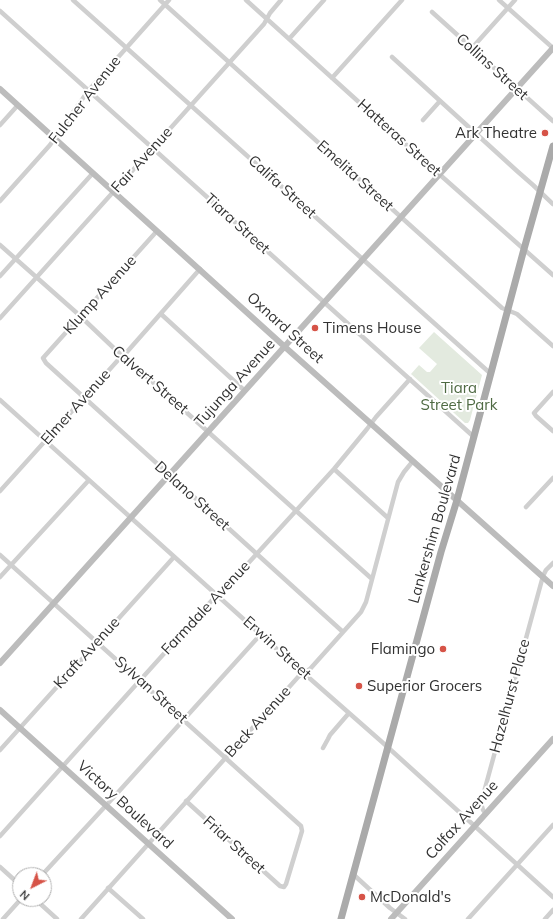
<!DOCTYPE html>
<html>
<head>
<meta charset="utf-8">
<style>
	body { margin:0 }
	#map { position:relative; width:553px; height:919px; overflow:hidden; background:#fff; font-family:Mulish,sans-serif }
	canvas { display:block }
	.north { position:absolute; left:12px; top:867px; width:40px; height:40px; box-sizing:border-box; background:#fff; border:1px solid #adadad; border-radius:50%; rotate:222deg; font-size:11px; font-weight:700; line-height:16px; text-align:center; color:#323232 }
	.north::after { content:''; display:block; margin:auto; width:14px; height:18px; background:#d65347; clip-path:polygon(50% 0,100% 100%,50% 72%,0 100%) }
</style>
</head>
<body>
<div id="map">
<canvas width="553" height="919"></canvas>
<div class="north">N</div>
</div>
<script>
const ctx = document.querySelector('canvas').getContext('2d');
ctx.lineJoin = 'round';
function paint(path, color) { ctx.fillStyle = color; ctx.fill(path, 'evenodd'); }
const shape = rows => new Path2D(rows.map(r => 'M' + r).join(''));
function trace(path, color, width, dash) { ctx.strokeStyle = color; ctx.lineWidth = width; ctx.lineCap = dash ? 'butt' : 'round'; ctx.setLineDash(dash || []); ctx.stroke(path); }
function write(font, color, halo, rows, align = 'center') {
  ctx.font = font + ' Mulish,sans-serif'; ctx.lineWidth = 4; ctx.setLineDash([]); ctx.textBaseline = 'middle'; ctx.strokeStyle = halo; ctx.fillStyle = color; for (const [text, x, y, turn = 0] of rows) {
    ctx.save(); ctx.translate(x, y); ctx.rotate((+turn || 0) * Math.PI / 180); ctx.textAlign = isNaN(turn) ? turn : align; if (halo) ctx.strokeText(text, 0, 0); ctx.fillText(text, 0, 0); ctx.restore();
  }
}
paint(shape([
	[434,332,482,375,470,420,468,423,465,423,411,374,419,365,427,372,430,372,437,364,419,348]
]), '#e3eadf');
trace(shape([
	[73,0,491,374],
	[160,0,502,308,517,314,553,346],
	[246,0,403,142,553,275],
	[499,0,553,48],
	[0,11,474,437],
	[432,12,553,121],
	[289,39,324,0],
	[472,48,515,0],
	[392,57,517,171,533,185,553,204],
	[332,78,402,0],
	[423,120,440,101],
	[0,125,18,105],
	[0,201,50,145,88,91,169,0],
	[157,231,43,358,46,363,343,632],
	[0,245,78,314,119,353,127,359,372,579],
	[0,276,93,173],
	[161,314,245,391],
	[0,318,264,24,270,13,281,0],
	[553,392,534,413,536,416,553,431],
	[0,400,299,669,382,742,553,897],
	[334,469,388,518],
	[0,491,119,359,126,353,200,269],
	[526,507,553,478],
	[0,555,301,826,302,831,286,884,284,887,280,886,186,801],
	[0,577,89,480],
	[323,748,328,739,330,735,349,713],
	[0,750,174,557],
	[486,814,483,810,481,803,543,576,546,570,553,563],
	[0,836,214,598,222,592,334,469,367,429,376,417,410,379],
	[0,867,20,885],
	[42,875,100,812,112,799,261,634],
	[354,875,390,908,405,919],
	[108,888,143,919],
	[35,899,57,919],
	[3,919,21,899],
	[81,919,299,676,310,669,361,612,366,602,398,482,404,472,413,461],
	[468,919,553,825],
	[545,919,553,910]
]), '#cfcfcf', 4.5);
trace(shape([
	[0,89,285,347,553,586],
	[0,663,553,48],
	[0,710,232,919],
	[391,919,553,739]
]), '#bcbcbc', 6);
trace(shape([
	[341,919,441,552,457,500,524,249,553,146]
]), '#aaa', 7);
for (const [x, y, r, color] of [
	[545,133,4,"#d65347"],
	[315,328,4,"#d65347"],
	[443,649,4,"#d65347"],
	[359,686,4,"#d65347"],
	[362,897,4,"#d65347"]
]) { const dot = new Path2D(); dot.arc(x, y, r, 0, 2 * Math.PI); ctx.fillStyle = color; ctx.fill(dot); trace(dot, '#fff', 1.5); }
write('15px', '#323232', '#fff', [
	["Collins Street",492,67,42],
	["Fulcher Avenue",85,100,-52],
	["Hatteras Street",399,138,42],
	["Fair Avenue",142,160,-48],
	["Emelita Street",355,176,42],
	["Califa Street",282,187,42],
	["Tiara Street",237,224,42],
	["Klump Avenue",100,295,-48],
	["Oxnard Street",285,328,42],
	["Calvert Street",150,380,41],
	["Tujunga Avenue",235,383,-48],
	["Elmer Avenue",76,407,-48],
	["Delano Street",192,496,42],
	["Lankershim Boulevard",435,529,-74],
	["Farmdale Avenue",206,608,-47],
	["Erwin Street",277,648,42],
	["Kraft Avenue",87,653,-48],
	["Sylvan Street",151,690,42],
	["Hazelhurst Place",510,696,-75],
	["Beck Avenue",258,722,-48],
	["Victory Boulevard",125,805,42],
	["Colfax Avenue",462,820,-48],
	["Friar Street",234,845,42]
]);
write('15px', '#323232', '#fff', [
	["Ark Theatre",537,133,"right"],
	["Timens House",323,328],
	["Flamingo",435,649,"right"],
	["Superior Grocers",367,686],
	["McDonald's",370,897]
], 'left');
write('15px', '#4f6a43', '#fff', [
	["Tiara",459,388],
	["Street Park",459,405]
]);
</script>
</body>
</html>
